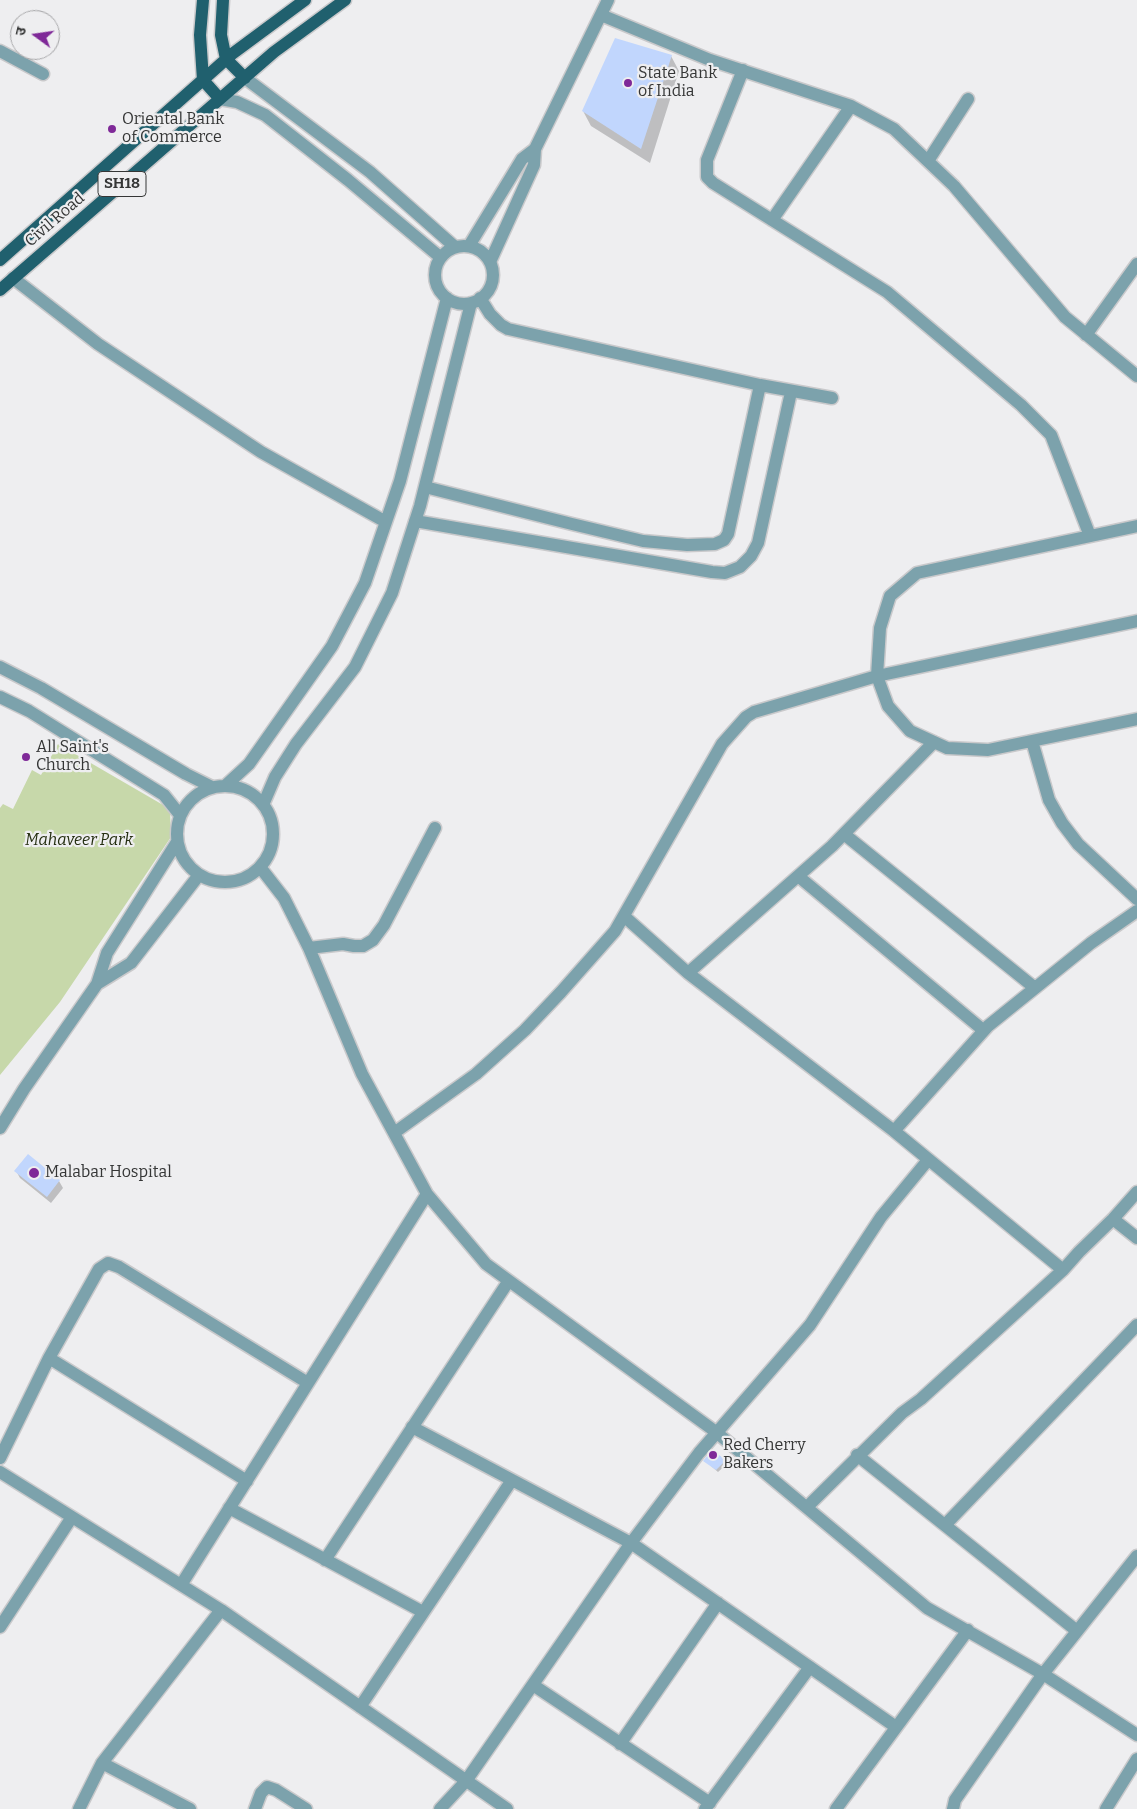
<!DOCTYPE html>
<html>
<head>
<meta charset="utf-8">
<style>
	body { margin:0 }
	#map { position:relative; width:1137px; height:1809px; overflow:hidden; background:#eeeef0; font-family:Bitter,"Noto Sans Devanagari",serif }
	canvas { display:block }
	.north { position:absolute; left:10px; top:10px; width:50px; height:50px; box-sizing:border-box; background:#eeeef0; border:1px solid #a4a4a6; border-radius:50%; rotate:284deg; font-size:14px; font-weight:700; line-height:20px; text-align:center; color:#353636 }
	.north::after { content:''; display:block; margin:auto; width:18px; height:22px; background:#7f2998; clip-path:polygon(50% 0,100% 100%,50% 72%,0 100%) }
</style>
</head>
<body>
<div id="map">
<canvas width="1137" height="1809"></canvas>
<div class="north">उ</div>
</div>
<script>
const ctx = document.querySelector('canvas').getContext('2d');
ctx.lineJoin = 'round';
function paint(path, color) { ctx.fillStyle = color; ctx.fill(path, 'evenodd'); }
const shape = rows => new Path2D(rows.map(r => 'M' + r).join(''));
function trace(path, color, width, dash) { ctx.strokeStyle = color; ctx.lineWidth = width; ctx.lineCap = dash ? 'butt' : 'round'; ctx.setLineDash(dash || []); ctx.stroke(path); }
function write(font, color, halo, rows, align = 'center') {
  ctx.font = font + ' Bitter,serif'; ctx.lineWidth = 4.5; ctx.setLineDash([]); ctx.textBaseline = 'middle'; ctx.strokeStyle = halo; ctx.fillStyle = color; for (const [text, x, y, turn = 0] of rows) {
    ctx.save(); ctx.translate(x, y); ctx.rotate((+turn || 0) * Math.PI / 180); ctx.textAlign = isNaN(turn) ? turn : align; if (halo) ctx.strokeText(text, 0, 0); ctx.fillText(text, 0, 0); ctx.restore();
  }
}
paint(shape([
	[58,744,170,809,171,837,60,1002,0,1075,0,808,3,804,13,809,32,770,41,775]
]), '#c7d8aa');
paint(shape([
	[671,56,679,71,650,163,591,126,583,111],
	[28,1156,59,1181,63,1188,51,1203,20,1178,16,1171],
	[705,1461,725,1461,727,1464,718,1472]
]), '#0003');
paint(shape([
	[615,38,672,55,641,149,582,111],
	[28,1154,60,1180,47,1197,14,1171],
	[712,1450,726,1460,716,1470,703,1461]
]), '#c1d6fd');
const minor = shape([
	[601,15,710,60,851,106,894,129,954,186,1065,317,1137,376],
	[0,51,43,74],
	[743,70,707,160,707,177,713,183,772,220,887,292,1021,405,1051,435,1090,536],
	[245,78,370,172,455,247],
	[220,99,237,102,265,115,348,180,440,257],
	[928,161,968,99],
	[772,220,851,106],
	[469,246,522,159,535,149],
	'435 275a29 29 0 1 1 58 0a29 29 0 1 1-58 0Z',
	[490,262,534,165,535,149,608,0],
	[13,278,98,344,261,452,386,522],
	[480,298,490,314,501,325,508,329,760,385,832,398],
	[1086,335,1137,264],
	[425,487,572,524,643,541,687,545,715,544,724,540,728,534,760,385],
	[415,521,712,572,725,573,740,567,751,556,758,543,791,392],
	[1137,526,917,573,890,596,880,628,877,676,888,706,910,731,947,748,988,750,1137,719],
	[0,667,41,688,186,774,212,787],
	[0,697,29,711,164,795,180,815],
	[1032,741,1049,800,1062,823,1078,844,1137,899],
	[225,786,249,764,332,646,365,583,400,481,447,298],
	'177 834a48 48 0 1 1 96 0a48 48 0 1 1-96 0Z',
	[263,805,275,777,296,744,355,667,392,593,420,506,471,303],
	[844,834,1035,988],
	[260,867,284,898,309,948,362,1074,427,1194,486,1264,716,1432,927,1608,1043,1674,1137,1735],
	[798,876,983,1030],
	[625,917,688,973,894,1131,1063,1270],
	[309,948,343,944,354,946,363,946,373,940,384,925,435,828],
	[688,973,832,846,934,742],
	[97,984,131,963,199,875],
	[0,1128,24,1089,97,984,107,953,177,842],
	[894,1131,988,1026,1091,943,1137,911],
	[394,1133,476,1074,525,1030,561,992,615,931,722,744,746,717,754,712,877,676,1137,621],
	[1113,1219,1137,1238],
	[49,1358,247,1481],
	[412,1427,631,1543,896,1727],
	[857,1455,1077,1631],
	[0,1458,49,1358,99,1269,108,1263,119,1267,308,1383],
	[0,1472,221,1610,507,1809],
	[807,1507,902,1413,921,1399,1063,1270,1079,1252,1113,1219,1137,1192],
	[229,1508,423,1612],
	[945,1525,1137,1325],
	[325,1560,508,1282],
	[181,1585,427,1194],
	[0,1627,72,1517],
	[533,1685,710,1803],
	[360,1707,512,1480],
	[620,1744,718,1603],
	[102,1763,190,1809],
	[79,1809,102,1763,221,1610],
	[255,1809,261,1793,267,1787,276,1790,306,1809],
	[440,1809,466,1781,631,1543,699,1453,810,1325,881,1217,928,1160],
	[705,1809,810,1667],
	[836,1809,968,1630],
	[953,1809,955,1800,1043,1674,1137,1556],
	[1106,1809,1137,1759]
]);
const major = shape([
	[203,0,200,35,203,80,220,99],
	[223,0,221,35,226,59,245,78],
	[0,260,232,54,305,0],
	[0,290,274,52,345,0]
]);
trace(minor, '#c9c9cb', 15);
trace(major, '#c9c9cb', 15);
trace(minor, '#7ca2ac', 12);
trace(major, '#20606e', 12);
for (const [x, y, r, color] of [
	[628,83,5,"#7f2998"],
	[112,129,5,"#7f2998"],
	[26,757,5,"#7f2998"],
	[34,1173,6,"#7f2998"],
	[713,1455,5,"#7f2998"]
]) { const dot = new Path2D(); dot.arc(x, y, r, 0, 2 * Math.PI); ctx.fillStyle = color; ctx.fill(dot); trace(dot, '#eeeef0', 2); }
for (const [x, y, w] of [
	[122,184,48]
]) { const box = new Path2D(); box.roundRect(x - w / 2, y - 12.5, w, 25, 4); ctx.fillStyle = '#eeeef0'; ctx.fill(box); trace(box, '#353636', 1); }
write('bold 15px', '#353636', null, [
	["SH18",122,184]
]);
write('16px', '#353636', '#eeeef0', [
	["State Bank",638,74],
	["of India",638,92],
	["Oriental Bank",122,120],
	["of Commerce",122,138],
	["All Saint's",36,748],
	["Church",36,766],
	["Malabar Hospital",45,1173],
	["Red Cherry",723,1446],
	["Bakers",723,1464]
], 'left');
write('16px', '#353636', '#eeeef0', [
	["Civil Road",55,220,-41]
]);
write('italic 16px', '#252f11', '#eeeef0', [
	["Mahaveer Park",79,841]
]);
</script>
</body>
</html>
